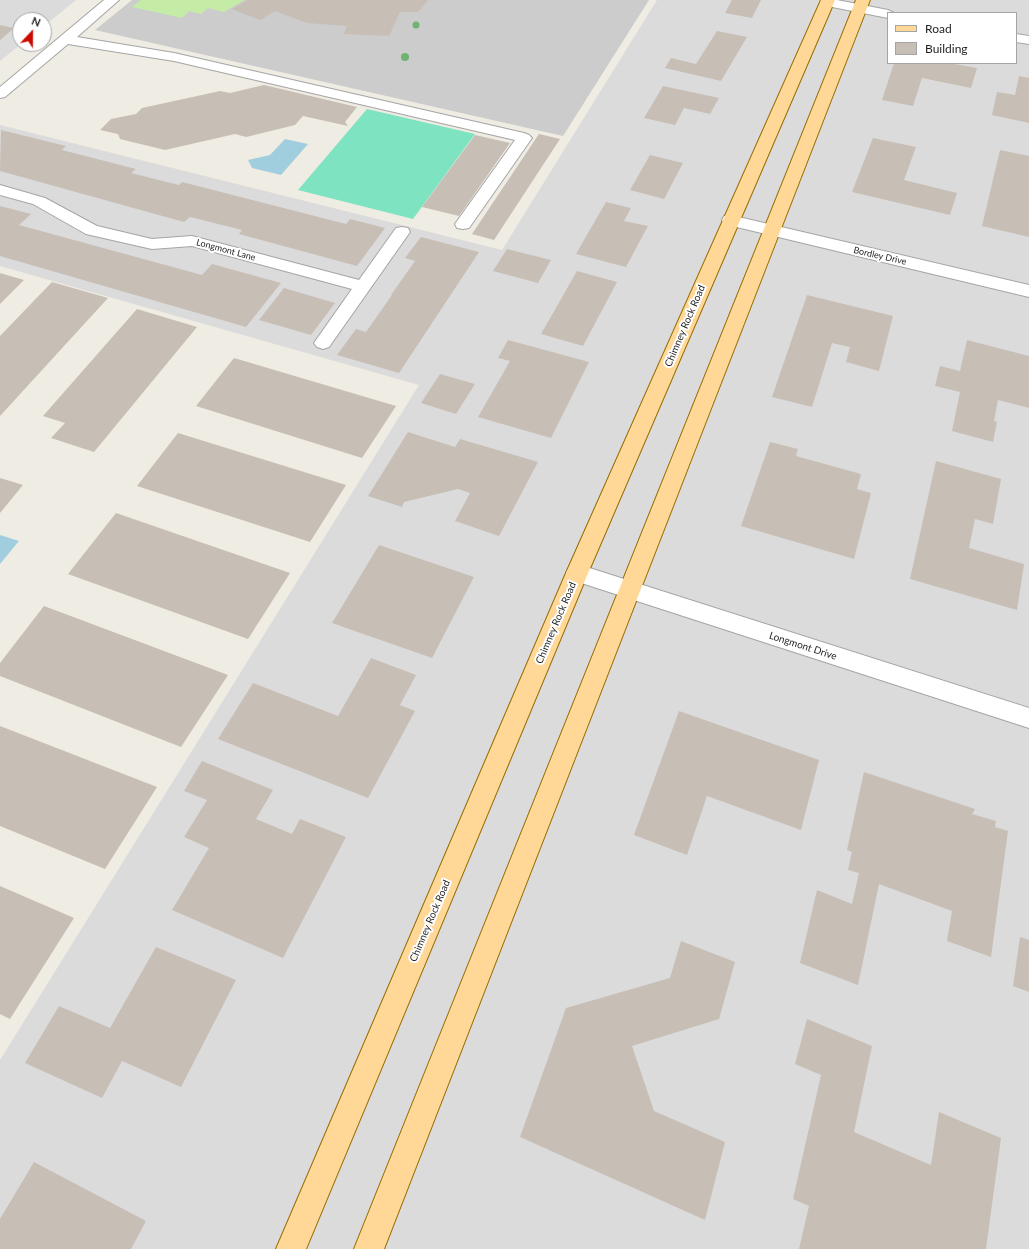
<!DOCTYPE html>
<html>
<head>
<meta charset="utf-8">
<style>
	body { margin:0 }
	#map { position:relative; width:1029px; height:1249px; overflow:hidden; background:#efece3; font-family:Lato,sans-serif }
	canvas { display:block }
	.legend { position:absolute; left:887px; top:12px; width:130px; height:52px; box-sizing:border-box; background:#fff; border:1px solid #a5a5a5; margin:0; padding:5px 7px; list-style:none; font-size:12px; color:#1e1e1e }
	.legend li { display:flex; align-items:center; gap:8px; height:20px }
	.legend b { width:20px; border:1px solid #a5a5a5 }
	.north { position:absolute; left:12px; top:12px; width:40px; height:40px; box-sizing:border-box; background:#fff; border:1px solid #a5a5a5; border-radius:50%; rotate:22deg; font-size:11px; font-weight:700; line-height:16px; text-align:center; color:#1e1e1e }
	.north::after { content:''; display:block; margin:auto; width:14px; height:18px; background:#cb0a00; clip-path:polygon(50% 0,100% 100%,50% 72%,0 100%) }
</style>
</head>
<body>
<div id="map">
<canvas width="1029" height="1249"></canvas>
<ul class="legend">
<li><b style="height:5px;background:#ffd898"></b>Road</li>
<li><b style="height:11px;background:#c7beb6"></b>Building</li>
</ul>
<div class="north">N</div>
</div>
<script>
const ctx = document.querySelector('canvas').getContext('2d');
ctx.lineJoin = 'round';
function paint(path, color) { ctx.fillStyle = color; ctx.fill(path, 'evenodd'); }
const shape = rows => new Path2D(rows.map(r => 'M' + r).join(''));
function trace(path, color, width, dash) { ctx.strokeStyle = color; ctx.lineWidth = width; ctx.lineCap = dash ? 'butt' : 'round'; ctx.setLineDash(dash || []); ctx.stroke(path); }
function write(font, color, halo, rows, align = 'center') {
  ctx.font = font + ' Lato,sans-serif'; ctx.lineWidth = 4; ctx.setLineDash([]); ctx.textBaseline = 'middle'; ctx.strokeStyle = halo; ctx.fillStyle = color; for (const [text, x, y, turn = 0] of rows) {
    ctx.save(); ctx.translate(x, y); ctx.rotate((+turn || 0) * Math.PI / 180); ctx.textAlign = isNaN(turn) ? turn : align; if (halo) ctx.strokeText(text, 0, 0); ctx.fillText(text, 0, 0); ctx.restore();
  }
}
paint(shape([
	[0,0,76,0,44,26,44,20,20,20,21,44,0,61],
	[657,0,1029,0,1029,1249,0,1249,0,1060,419,385,0,266,0,125,502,250],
	[888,13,1016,13,1016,63,888,63]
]), '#dcdbdb');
paint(shape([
	[132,0,649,0,563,136,95,30]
]), '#ccc');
paint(shape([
	[141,0,244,0,224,12,208,8,201,14,189,11,182,18,132,7]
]), '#c5eca6');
paint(shape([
	[367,109,475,134,413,219,298,190]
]), '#7de3c0');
paint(shape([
	[285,139,308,144,281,175,252,168,248,160,270,155],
	[0,535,19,541,0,564]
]), '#a1cedf');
paint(shape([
	[248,0,428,0,418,12,400,12,389,36,344,34,347,26,307,23,275,11,260,20,232,9],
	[732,0,761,0,752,18,725,13],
	[0,25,14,28,0,40],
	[717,31,747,37,721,81,665,68,671,58,696,64],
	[894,63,949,63,977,68,971,88,922,78,913,106,882,100],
	[1019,76,1029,78,1029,123,992,115,997,92,1015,95],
	[264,85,357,107,345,122,348,126,303,116,295,125,246,137,235,134,165,150,120,139,118,134,100,130,111,119,136,114,142,108,220,91,230,93],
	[663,86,719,98,710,114,684,108,675,125,644,118],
	[1,130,66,146,62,150,136,169,131,173,179,185,182,182,346,224,350,219,385,228,357,266,239,234,242,230,190,217,184,222,0,171],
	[539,134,560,139,494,240,472,234],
	[475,135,510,143,459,216,422,207],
	[873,138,916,147,904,180,957,193,950,215,852,192],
	[1000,150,1029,156,1029,237,982,226],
	[650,155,683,163,664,199,630,190],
	[606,202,631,208,624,221,648,226,626,267,576,254],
	[0,206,31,214,19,225,202,275,212,264,281,283,246,327,0,256],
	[421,237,479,252,399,373,337,355,356,329,366,332,392,295,391,295,415,261,405,258],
	[507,249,551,260,538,283,493,271],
	[577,271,617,282,583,346,541,334],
	[0,273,24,280,0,304],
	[52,282,108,298,0,416,0,336],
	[284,288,335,303,311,335,259,320],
	[807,295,893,316,879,371,846,362,850,347,832,343,812,407,772,397],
	[137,309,197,327,94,452,51,438,65,423,43,416],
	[508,340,589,362,551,438,478,417,510,361,498,358],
	[967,340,1029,356,1029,408,998,400,994,421,997,422,993,442,952,431,960,392,935,386,940,366,960,371],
	[234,358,396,406,362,458,196,406],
	[440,374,475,384,456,414,421,403],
	[408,432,455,447,460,439,538,462,499,536,455,521,470,493,458,489,404,502,402,507,368,496],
	[178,433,346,485,310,542,137,486],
	[770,442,798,449,796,456,861,474,857,489,871,493,854,559,741,526],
	[936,461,1001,479,993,524,975,519,969,548,1024,564,1017,610,910,579],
	[0,478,23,485,0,513],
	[116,513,290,573,248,639,68,574],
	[379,545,474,577,432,658,332,623],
	[44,606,228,675,181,747,0,676,0,663],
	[371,658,416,675,400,705,415,711,368,798,218,739,253,683,338,716],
	[679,711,819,760,801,830,707,796,687,855,634,835],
	[0,726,157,787,105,869,0,826],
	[202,761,273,790,256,819,292,834,300,819,346,837,283,958,172,910,209,848,184,837,207,800,184,791],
	[864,772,975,809,972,814,996,821,995,827,1008,831,991,957,947,941,952,911,879,884,858,985,800,963,817,890,852,904,859,873,848,870,852,852,847,850],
	[0,886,74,918,10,1019,0,1014],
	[1020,937,1029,940,1029,992,1013,986],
	[681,941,735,962,719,1019,632,1046,654,1111,725,1142,705,1220,520,1137,566,1008,670,978],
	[156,947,236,980,181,1087,122,1061,102,1098,25,1063,59,1006,110,1028],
	[807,1019,872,1046,854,1132,931,1165,939,1112,1001,1138,986,1249,799,1249,809,1206,793,1199,821,1075,795,1064],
	[34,1162,146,1221,131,1249,0,1249,0,1219]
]), '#c7beb6');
const minor = shape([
	[104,0,119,0,77,37,174,53,524,133,529,135,532,138,469,228,463,229,457,228,455,224,515,140,174,61,68,44,5,97,0,98,0,87,104,0],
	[822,0,837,0,888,10,894,13,888,13,888,18,822,5,820,2,822,0],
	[1016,34,1029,36,1029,44,1016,42,1016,34],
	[0,185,45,198,97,226,152,239,192,236,359,280,396,228,402,227,408,228,410,232,329,347,323,349,317,347,314,343,352,289,192,246,152,249,86,234,33,204,0,195,0,185],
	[730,215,1029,285,1029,297,724,224,722,220,724,216,730,215],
	[577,564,1029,708,1029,728,569,579,566,573,569,567,577,564]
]);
const major = shape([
	[821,0,835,0,588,573,306,1249,276,1249,566,573,821,0],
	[856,0,870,0,384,1249,354,1249,856,0]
]);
trace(minor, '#a5a5a5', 2);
trace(major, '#976d00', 2);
paint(minor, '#fff');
paint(major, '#ffd898');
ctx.fillStyle = '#6fb272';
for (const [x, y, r] of [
	[416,25,3.5],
	[405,57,4]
]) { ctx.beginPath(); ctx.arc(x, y, r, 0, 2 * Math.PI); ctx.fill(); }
write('9px', '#1e1e1e', '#fff', [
	["Longmont Lane",226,250,15],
	["Bordley Drive",880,256,13]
]);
write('10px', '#1e1e1e', '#fff', [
	["Chimney Rock Road",685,326,-67],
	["Chimney Rock Road",556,623,-67],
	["Longmont Drive",803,646,18],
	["Chimney Rock Road",430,921,-67]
]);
</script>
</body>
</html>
